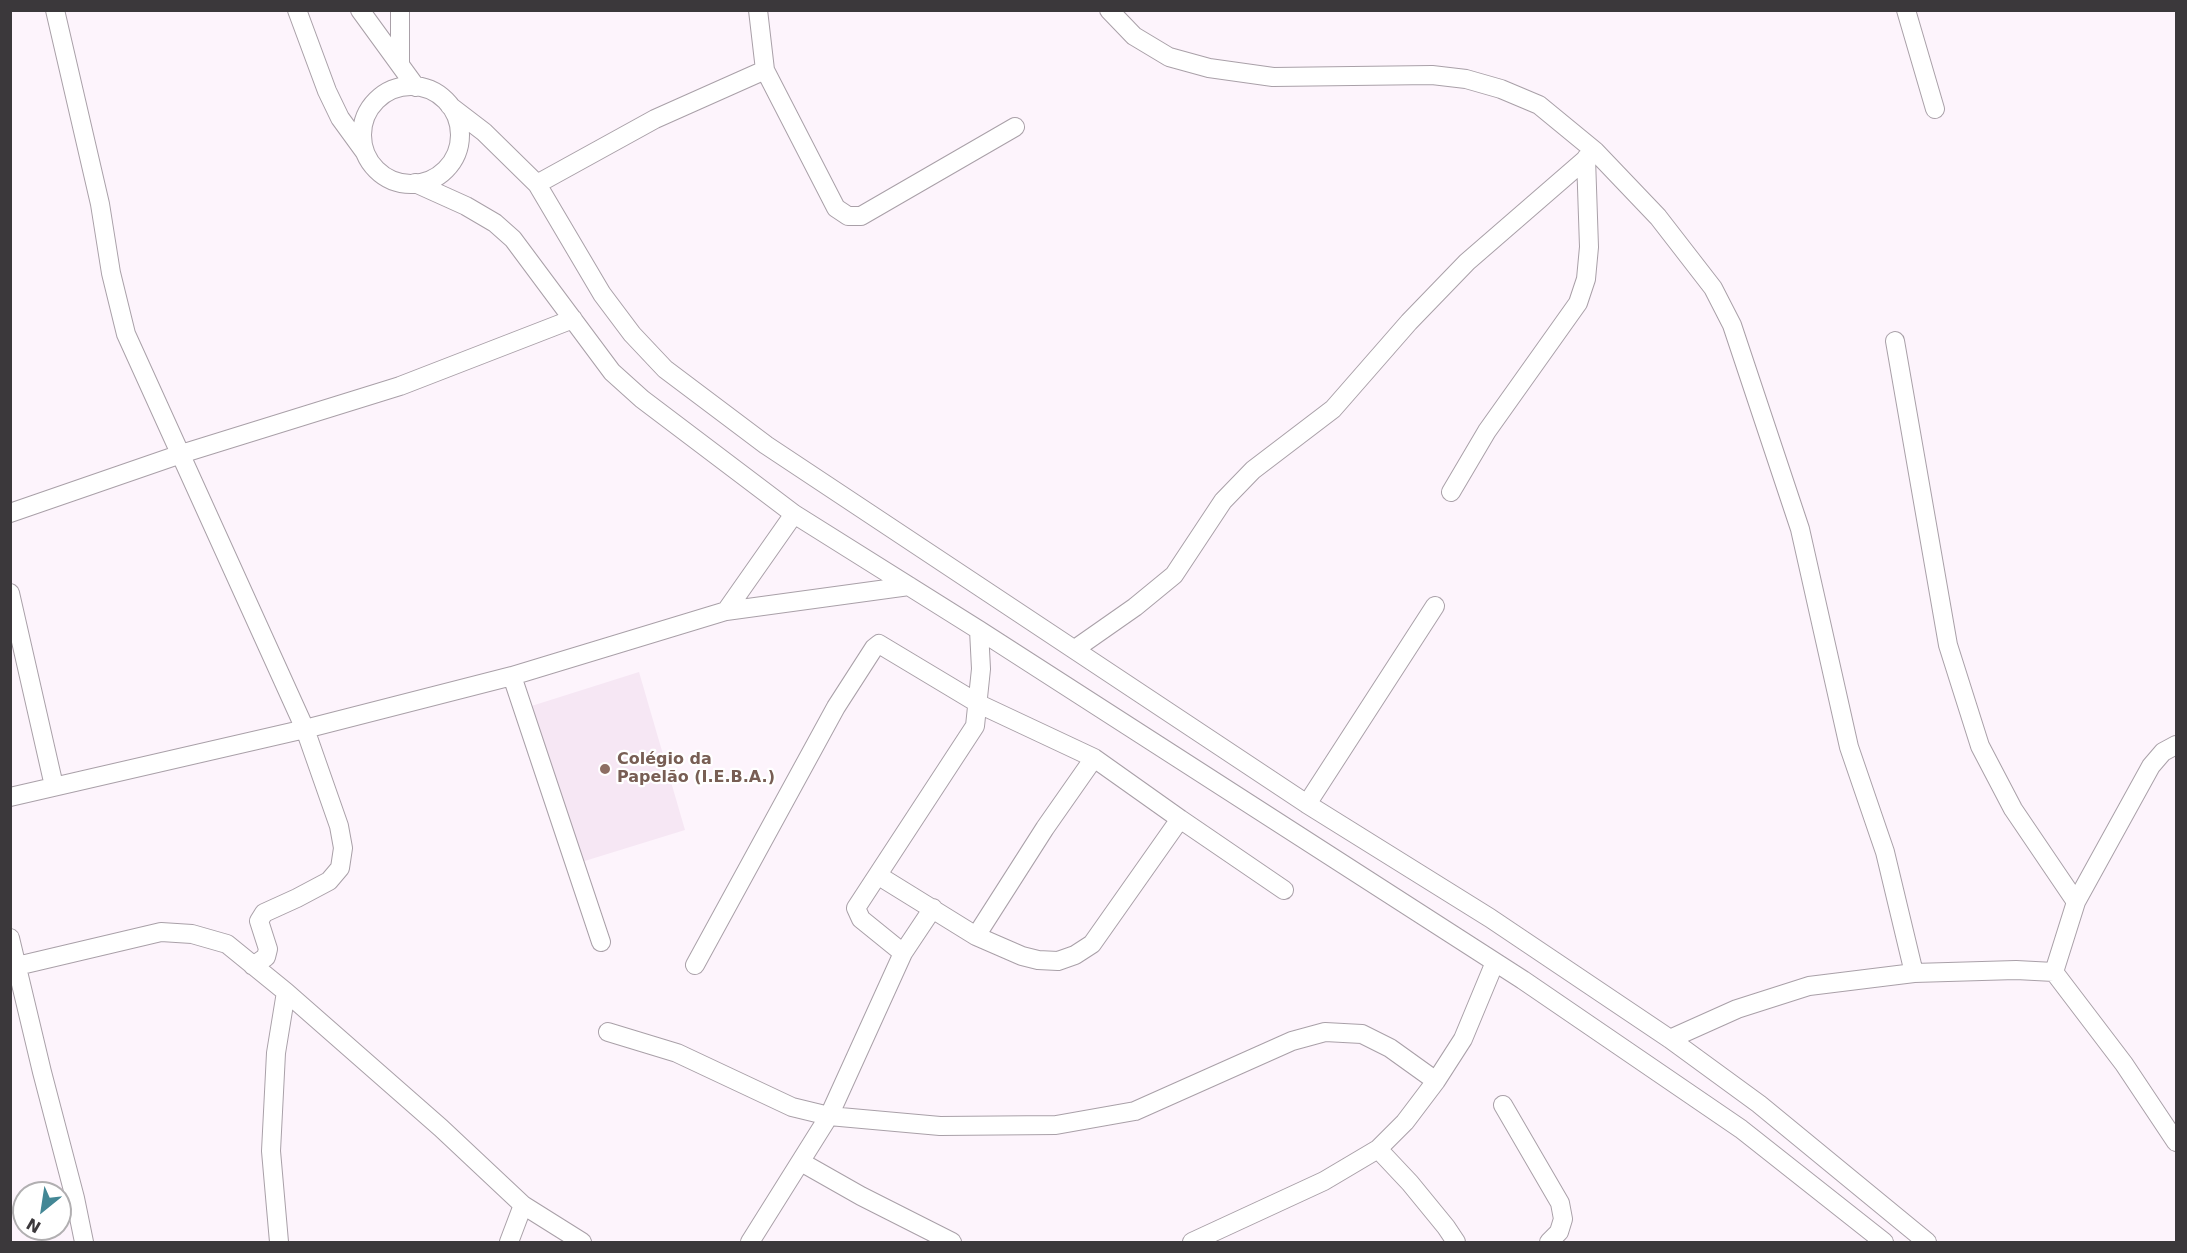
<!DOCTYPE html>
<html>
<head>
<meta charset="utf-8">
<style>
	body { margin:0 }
	#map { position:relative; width:2187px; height:1253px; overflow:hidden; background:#fdf4fc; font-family:"DejaVu Sans",sans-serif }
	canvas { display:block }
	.frame { position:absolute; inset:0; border:12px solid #3b383b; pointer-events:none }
	.north { position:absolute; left:12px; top:1181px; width:60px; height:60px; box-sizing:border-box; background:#fff; border:2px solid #b1afb1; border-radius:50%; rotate:210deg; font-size:16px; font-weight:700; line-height:24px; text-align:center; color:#3b383b }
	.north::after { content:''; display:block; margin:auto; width:21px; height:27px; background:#438795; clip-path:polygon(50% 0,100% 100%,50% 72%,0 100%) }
</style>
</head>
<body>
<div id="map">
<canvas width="2187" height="1253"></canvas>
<div class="frame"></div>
<div class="north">N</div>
</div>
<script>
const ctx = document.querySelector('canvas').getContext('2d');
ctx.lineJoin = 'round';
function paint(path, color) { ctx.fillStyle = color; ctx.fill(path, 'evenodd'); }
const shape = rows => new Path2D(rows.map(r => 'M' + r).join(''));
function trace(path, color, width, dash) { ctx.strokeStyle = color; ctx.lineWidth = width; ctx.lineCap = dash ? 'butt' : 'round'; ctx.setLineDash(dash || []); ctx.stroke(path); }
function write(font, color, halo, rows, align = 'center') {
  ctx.font = font + ' "DejaVu Sans",sans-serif'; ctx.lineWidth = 4.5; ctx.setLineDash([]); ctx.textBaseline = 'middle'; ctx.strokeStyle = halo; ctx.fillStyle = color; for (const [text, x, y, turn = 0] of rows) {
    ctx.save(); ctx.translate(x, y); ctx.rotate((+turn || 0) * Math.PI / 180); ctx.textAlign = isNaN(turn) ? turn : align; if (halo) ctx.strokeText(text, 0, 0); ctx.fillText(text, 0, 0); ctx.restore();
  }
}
paint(shape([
	[639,672,685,830,575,864,522,709]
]), '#f6e7f4');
const minor = shape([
	[55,10,100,204,111,273,126,334,305,729,339,826,343,848,340,868,329,881,297,898,264,913,259,921,268,949,266,957,253,966],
	[297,10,327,91,340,118,364,151],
	[360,10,416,87],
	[400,10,400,65],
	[758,10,765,70,836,208,848,216,861,216,1015,127],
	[1109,10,1134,36,1169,57,1209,68,1273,77,1432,75,1466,79,1501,89,1539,105,1595,151,1658,217,1713,288,1732,325,1800,529,1849,747,1885,852,1914,973],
	[1906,10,1935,109],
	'362 135a49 49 0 1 1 98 0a49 49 0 1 1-98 0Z',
	[450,106,484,132,537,184,602,294,632,334,665,369,766,445,1307,804,1490,918,1670,1039,1759,1104,1927,1242],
	[415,183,466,206,495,223,513,239,612,372,642,399,794,514,979,630,1523,980,1741,1129,1884,1242],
	[537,184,655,119,765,70],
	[1895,341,1948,645,1980,746,2013,809,2076,902],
	[1451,492,1487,431,1578,303,1586,279,1589,247,1586,158],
	[10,513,181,454,400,386,573,319],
	[10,593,54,786],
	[726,611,794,514],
	[1075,649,1135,607,1174,575,1223,501,1253,470,1333,409,1409,322,1467,262,1595,151],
	[512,676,601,942],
	[10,797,305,729,512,676,726,611,909,586],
	[1307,804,1435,606],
	[1180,819,1284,890],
	[976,936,1045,828,1094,758],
	[10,938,42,1072,75,1198,84,1242],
	[903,953,933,908],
	[695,965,836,707,874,648,879,644,979,704,1094,758,1180,819,1092,944,1075,955,1058,961,1038,960,1022,956,976,936,879,876],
	[17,966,161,932,192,934,227,944,286,992,441,1128,523,1205,582,1242],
	[2054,972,2076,902,2151,766,2163,752,2176,745],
	[608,1032,677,1053,792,1107,829,1116,940,1126,1056,1125,1135,1111,1292,1041,1325,1032,1362,1034,1390,1048,1436,1081],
	[1670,1039,1737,1009,1809,986,1914,973,2016,970,2054,972,2124,1064,2176,1142],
	[1503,1105,1560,1203,1563,1219,1559,1232,1549,1242],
	[1378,1149,1410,1183,1446,1227,1456,1242],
	[801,1162,861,1196,952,1242],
	[279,1242,271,1151,276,1053,286,992],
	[509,1242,523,1205],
	[750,1242,829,1116,903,953,861,919,856,908,975,726,981,669,979,630],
	[1192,1242,1324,1181,1378,1149,1405,1122,1436,1081,1463,1039,1495,962]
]);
trace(minor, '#a9a0a8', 20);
trace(minor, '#fff', 18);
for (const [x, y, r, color] of [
	[605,769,6,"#8d6e63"]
]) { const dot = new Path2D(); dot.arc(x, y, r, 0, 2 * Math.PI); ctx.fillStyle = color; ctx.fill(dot); trace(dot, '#fff', 2); }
write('bold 16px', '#785e54', '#fff', [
	["Colégio da",617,760],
	["Papelão (I.E.B.A.)",617,778]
], 'left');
</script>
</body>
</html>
